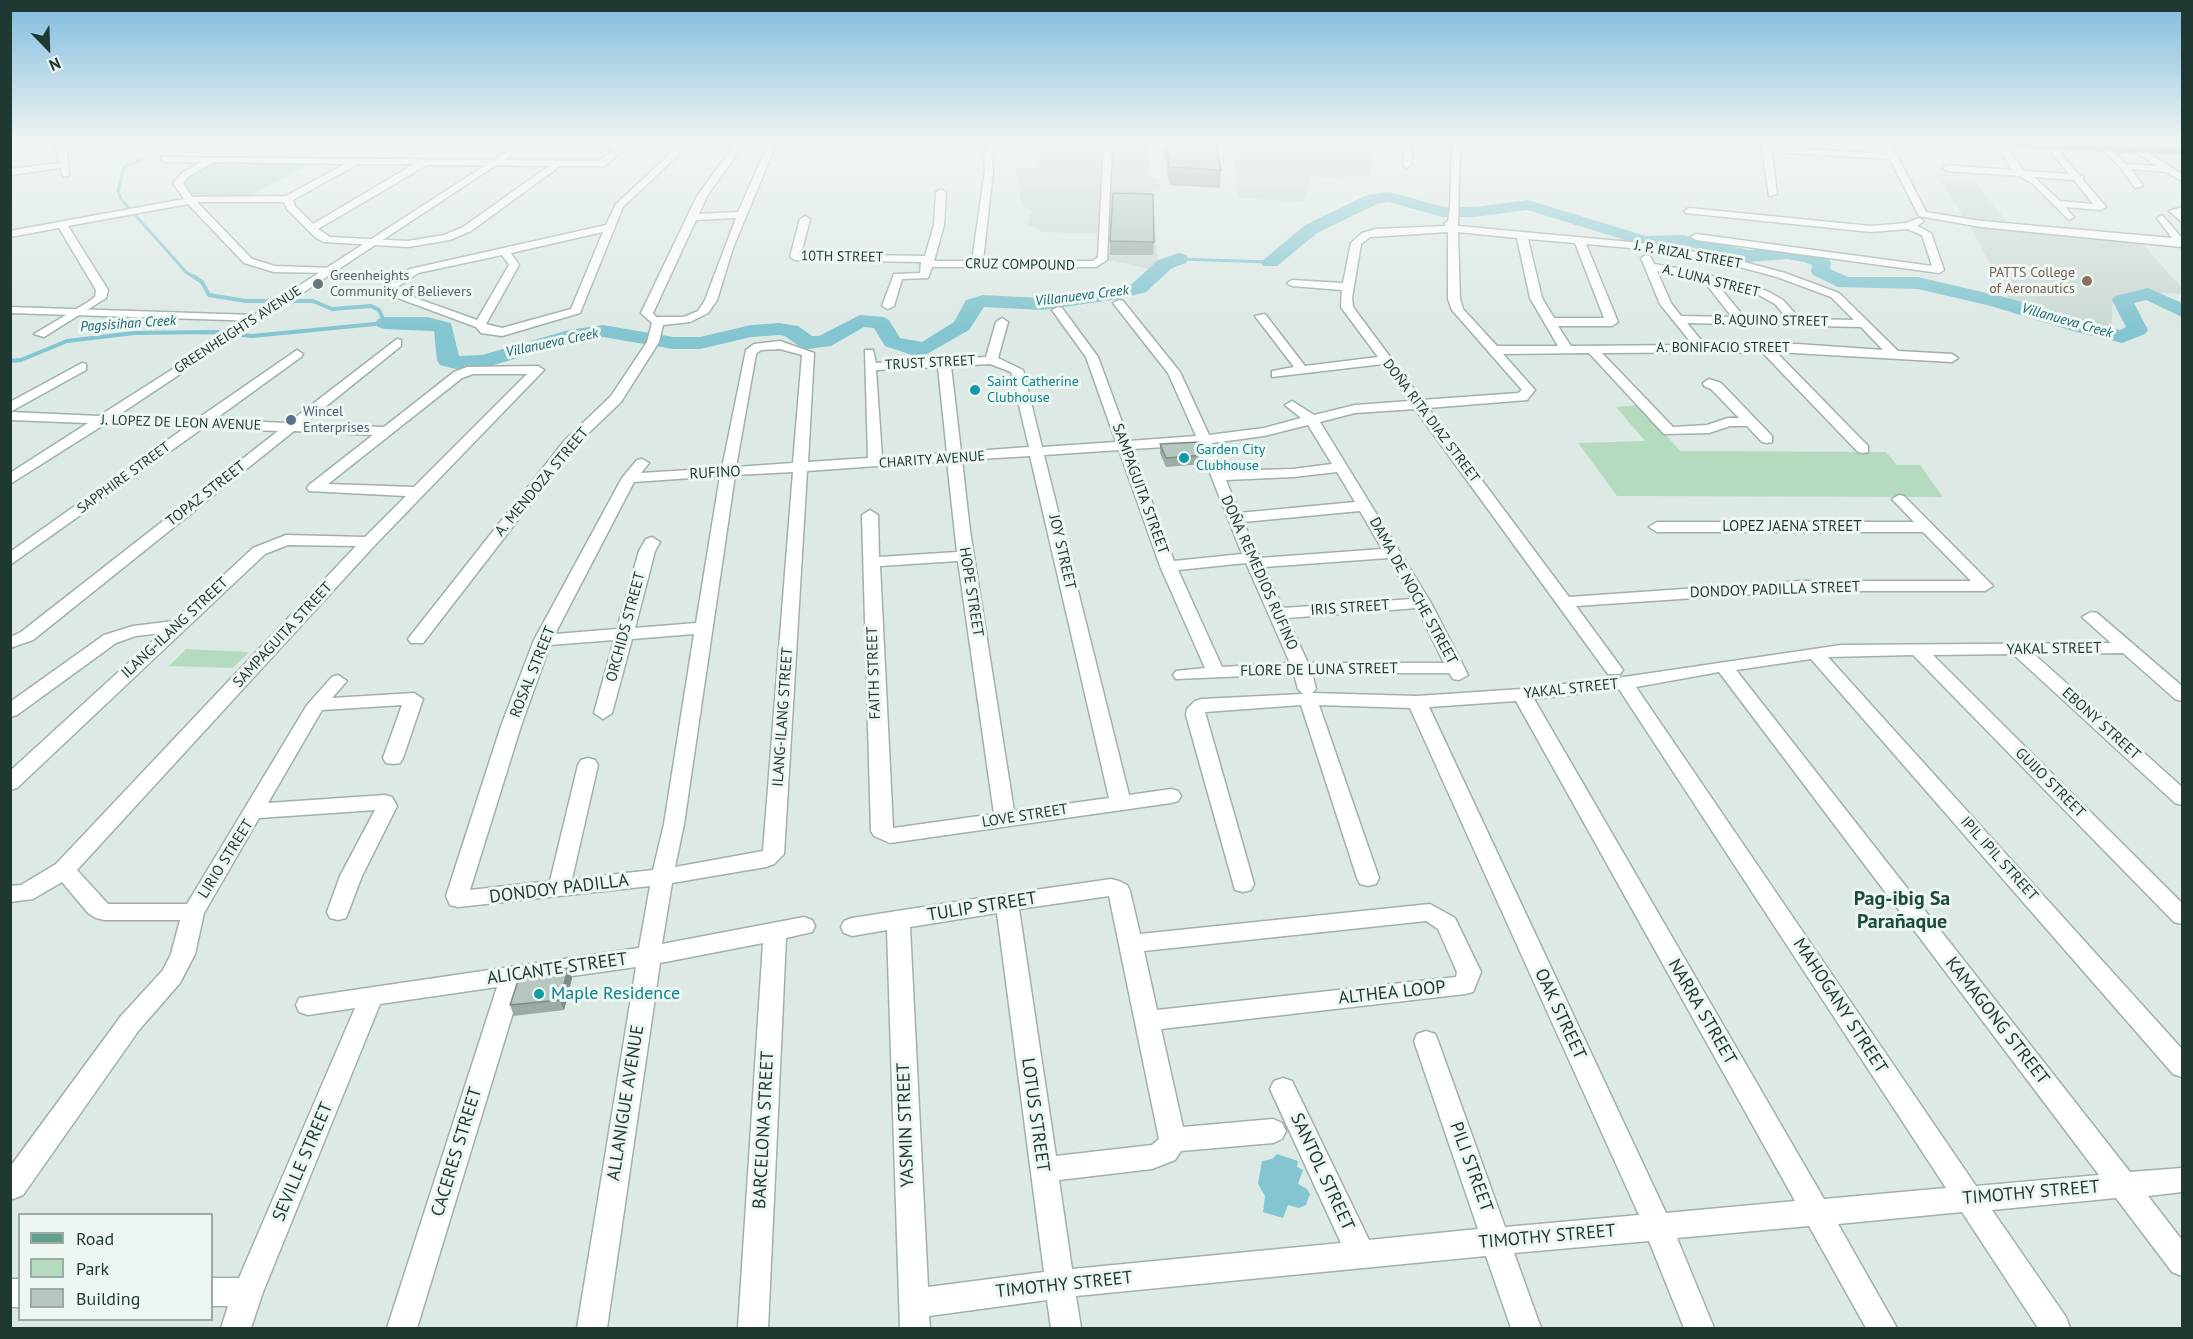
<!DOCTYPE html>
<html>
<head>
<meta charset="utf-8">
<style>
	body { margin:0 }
	#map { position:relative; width:2193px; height:1339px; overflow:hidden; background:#dde9e4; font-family:"PT Sans",sans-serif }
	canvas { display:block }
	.frame { position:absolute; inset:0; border:12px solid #1f3831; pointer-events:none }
	.legend { position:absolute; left:18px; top:1213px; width:195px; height:108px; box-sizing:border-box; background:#edf6f1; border:2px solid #9baaa4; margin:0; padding:8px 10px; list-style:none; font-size:18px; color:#1f3831 }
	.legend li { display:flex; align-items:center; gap:12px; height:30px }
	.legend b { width:30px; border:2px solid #9baaa4 }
	.north { position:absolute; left:18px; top:18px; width:60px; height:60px; -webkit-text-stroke:4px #edf6f1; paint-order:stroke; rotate:157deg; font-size:16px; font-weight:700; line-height:24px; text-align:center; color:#1f3831 }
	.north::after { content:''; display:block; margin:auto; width:21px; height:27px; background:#1f3831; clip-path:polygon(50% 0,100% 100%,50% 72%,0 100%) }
</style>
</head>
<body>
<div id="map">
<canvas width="2193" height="1339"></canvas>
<div class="frame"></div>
<ul class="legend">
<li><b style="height:8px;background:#619f8f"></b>Road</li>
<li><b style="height:16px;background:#b5dbbf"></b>Park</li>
<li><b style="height:16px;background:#b5c7bf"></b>Building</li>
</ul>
<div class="north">N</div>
</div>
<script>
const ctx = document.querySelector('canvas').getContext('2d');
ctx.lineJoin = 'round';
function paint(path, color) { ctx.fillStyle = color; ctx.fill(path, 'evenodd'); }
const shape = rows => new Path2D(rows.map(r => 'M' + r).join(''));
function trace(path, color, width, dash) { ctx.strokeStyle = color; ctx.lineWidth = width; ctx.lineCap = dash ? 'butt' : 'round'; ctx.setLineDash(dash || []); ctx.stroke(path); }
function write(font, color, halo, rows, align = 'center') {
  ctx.font = font + ' "PT Sans",sans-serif'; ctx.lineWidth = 6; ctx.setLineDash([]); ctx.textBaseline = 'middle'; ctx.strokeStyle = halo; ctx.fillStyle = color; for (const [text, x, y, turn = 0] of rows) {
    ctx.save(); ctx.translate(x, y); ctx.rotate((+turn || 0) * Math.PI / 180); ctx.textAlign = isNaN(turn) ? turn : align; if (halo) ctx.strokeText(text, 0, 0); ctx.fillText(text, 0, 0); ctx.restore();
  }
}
paint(shape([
	[1079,142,1147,142,1151,178,1159,179,1160,190,1152,191,1158,264,1153,270,1100,258,1099,233,1042,232,1028,224,1032,212,1022,205,1016,168,1037,168,1040,147,1079,147],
	[1232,142,1379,142,1367,181,1311,176,1304,202,1237,198],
	[1939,179,1974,181,2010,225,1966,221],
	[1969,224,2141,242,2182,288,2182,294,2136,292,2113,298,2111,331,2072,321,2010,301]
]), '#cbd9d3');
paint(shape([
	[215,161,315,161,248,197,194,196,188,192,184,182,186,178],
	[1640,405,1680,451,1886,452,1897,465,1920,465,1943,497,1617,496,1578,443,1645,441,1616,407],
	[186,649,249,652,233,668,169,666]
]), '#b5dbbf');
paint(shape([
	[1277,1154,1298,1161,1297,1167,1303,1170,1298,1184,1307,1189,1310,1194,1306,1205,1299,1208,1288,1205,1283,1218,1263,1212,1265,1196,1258,1184,1262,1161,1272,1159]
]), '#83c5d0');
trace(shape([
	[141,160,124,167,118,191,121,199,186,272,195,278],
	[1179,259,1270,262]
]), '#83c5d0', 3);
trace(shape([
	[10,361,21,360,67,341,134,333,214,332,252,336,385,323,379,310,371,306,332,309,313,301,246,301,209,295,202,282,193,276]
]), '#83c5d0', 4);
paint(shape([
	[1390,192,1444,207,1475,207,1528,200,1646,236,1683,235,1748,250,1787,249,1808,251,1829,259,1831,263,1830,269,1848,277,1918,277,2004,297,2120,330,2126,327,2112,300,2115,296,2148,288,2182,303,2182,317,2146,300,2134,303,2148,330,2145,334,2122,343,2073,331,1991,306,1918,289,1838,287,1813,275,1811,271,1812,265,1804,262,1787,259,1748,262,1683,245,1645,246,1527,210,1475,217,1443,217,1389,202,1377,204,1317,233,1277,266,1263,266,1261,262,1305,225,1367,195,1390,192],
	[1179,253,1186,255,1188,259,1186,263,1172,268,1146,292,1119,299,1042,310,984,307,969,330,927,354,912,355,885,346,874,328,864,327,831,346,807,349,800,347,785,336,779,335,751,337,700,349,673,349,603,337,571,342,484,368,459,370,440,365,437,360,434,331,385,329,378,327,375,323,378,319,385,317,427,317,451,323,459,356,482,355,569,330,603,325,673,337,700,337,751,325,779,323,798,326,812,336,819,336,860,315,884,317,889,320,900,338,922,342,954,322,966,300,983,295,1042,298,1119,287,1132,284,1158,260,1179,253]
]), '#83c5d0');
const minor = shape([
	[54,142,62,142,67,151,69,176,63,176,61,168,10,175,10,169,60,163,54,142],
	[188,142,199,142,185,150,179,150,179,146,188,142],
	[403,142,514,142,624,144,628,147,604,166,560,166,471,231,450,240,408,247,324,242,316,238,287,209,284,202,197,202,252,259,275,266,334,268,335,270,330,273,274,272,244,263,188,204,68,226,108,290,106,298,44,337,34,334,88,302,95,297,96,290,59,228,10,237,10,231,184,199,173,183,183,172,201,162,165,162,161,159,162,157,599,161,615,149,407,145,403,142],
	[214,162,345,164,286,196,192,197,183,183,189,176,214,162],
	[358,164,414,164,313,224,295,206,293,200,358,164],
	[427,165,549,166,463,227,444,235,408,241,330,237,318,229,427,165],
	[683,142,692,142,623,207,580,313,502,336,481,333,476,327,379,291,410,269,606,225,616,204,683,142],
	[603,232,571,309,502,328,486,324,519,265,511,253,603,232],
	[502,255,509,265,477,320,393,290,418,273,502,255],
	[753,142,742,147,707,196,699,214,738,212,769,142,777,142,733,248,717,300,708,313,690,322,663,325,659,342,621,402,575,446,423,643,411,643,408,639,411,635,565,440,611,396,647,342,652,323,641,313,697,196,736,143,753,142],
	[736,218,705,300,698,311,684,317,656,317,653,313,696,220,736,218],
	[990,142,998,142,992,155,993,170,983,261,1093,261,1098,257,1104,142,1112,142,1107,260,1096,267,932,267,928,278,902,279,894,306,888,309,882,306,894,274,920,273,921,262,795,260,790,257,800,219,805,216,810,219,801,254,925,256,934,225,936,192,941,189,946,192,944,225,934,261,972,261,985,170,984,155,990,142],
	[1405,142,1413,142,1411,165,1407,168,1403,165,1405,142],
	[1452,142,1460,142,1458,226,1641,243,1726,257,1785,273,1839,293,1898,351,1952,354,1958,358,1952,362,1776,352,1868,446,1868,452,1863,453,1858,452,1762,352,1602,353,1673,427,1707,425,1728,418,1739,418,1711,389,1704,386,1703,383,1709,379,1721,383,1772,436,1772,442,1767,443,1762,442,1747,426,1730,426,1709,433,1664,434,1589,353,1503,354,1535,390,1527,400,1428,408,1569,597,1799,581,1971,581,1923,532,1657,532,1649,527,1657,522,1914,522,1892,499,1899,495,1904,496,1993,586,1985,591,1799,591,1576,606,1623,670,1620,674,1608,674,1415,409,1355,413,1320,422,1431,603,1468,675,1459,680,1453,679,1449,673,1312,673,1316,689,1312,693,1417,696,1522,689,1624,677,1841,645,2111,643,2082,617,2091,612,2097,613,2182,686,2182,701,2175,699,2123,653,2034,654,2182,787,2182,805,2175,803,2013,654,1933,655,2182,903,2182,924,2174,922,1913,655,1828,657,2182,1049,2182,1077,2173,1074,1811,659,1736,670,2130,1172,2182,1168,2182,1192,2148,1196,2182,1240,2182,1276,2172,1272,2116,1198,1992,1210,2066,1317,2070,1328,2038,1328,1962,1212,1838,1224,1897,1328,1866,1328,1809,1226,1677,1238,1714,1328,1684,1328,1649,1241,1514,1253,1541,1328,1511,1328,1486,1256,1076,1296,1081,1328,1051,1328,1047,1300,929,1316,930,1328,900,1328,887,930,852,936,844,933,841,927,844,921,852,918,1007,894,1111,879,1119,881,1127,885,1130,891,1140,934,1430,904,1455,918,1481,972,1473,992,1465,994,1161,1029,1183,1127,1273,1119,1282,1123,1286,1131,1282,1139,1273,1143,1181,1151,1175,1160,1152,1169,1059,1180,1072,1269,1341,1243,1270,1089,1274,1081,1283,1078,1292,1081,1369,1240,1478,1229,1414,1041,1417,1034,1426,1031,1435,1034,1438,1041,1505,1227,1639,1215,1410,708,1319,705,1379,878,1376,884,1368,886,1360,884,1357,878,1301,705,1205,712,1254,884,1251,890,1243,892,1235,890,1186,715,1187,709,1195,701,1202,699,1303,694,1298,689,1294,674,1176,679,1173,675,1176,671,1205,668,1160,566,1119,450,1044,455,1129,795,1171,789,1178,791,1181,796,1178,801,1171,803,890,843,874,836,871,831,862,515,870,510,878,515,879,557,957,552,947,461,807,471,784,854,774,864,766,867,672,883,662,944,804,917,812,920,815,926,812,932,786,938,768,1328,738,1328,763,943,660,963,607,1328,577,1328,636,967,522,983,417,1328,387,1328,497,987,380,1004,263,1292,251,1328,221,1328,228,1306,212,1306,212,1278,239,1278,355,1008,308,1015,299,1012,296,1005,299,998,639,948,650,886,458,907,450,905,446,896,501,726,534,640,622,478,637,460,642,459,649,463,641,473,722,468,746,350,754,344,780,341,814,353,808,462,868,458,865,350,873,350,876,363,986,357,996,322,1002,318,1008,322,998,358,1023,370,1042,447,1116,442,1086,357,1052,310,1058,307,1062,308,1098,357,1129,441,1196,436,1168,373,1113,303,1119,300,1123,301,1180,372,1209,435,1264,428,1301,418,1285,405,1292,401,1314,415,1355,405,1410,401,1383,364,1272,377,1272,371,1294,367,1255,316,1265,314,1305,366,1378,357,1341,307,1342,290,1292,286,1287,283,1292,280,1343,283,1351,243,1362,233,1376,229,1446,226,1444,224,1448,221,1450,207,1452,142],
	[1448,232,1448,299,1452,310,1522,390,1518,393,1422,400,1353,307,1352,298,1361,244,1370,237,1448,232],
	[1458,232,1517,238,1530,298,1558,346,1497,346,1463,309,1460,299,1458,232],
	[1528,239,1575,243,1604,318,1554,318,1542,298,1528,239],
	[1586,244,1641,249,1721,262,1777,277,1831,297,1854,320,1800,319,1783,300,1767,291,1697,272,1654,264,1650,256,1646,255,1641,258,1660,304,1693,345,1571,346,1558,326,1612,326,1618,322,1586,244],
	[1657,271,1703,280,1732,317,1681,316,1671,303,1657,271],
	[1717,284,1759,295,1775,304,1787,318,1744,317,1717,284],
	[1687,323,1861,327,1883,350,1797,344,1705,345,1687,323],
	[780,349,802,355,793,463,736,467,756,354,761,350,780,349],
	[990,364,1011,372,1029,447,961,452,951,366,990,364],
	[938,367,947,453,882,457,876,370,938,367],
	[1308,425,1332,464,1293,469,1223,471,1212,443,1264,436,1308,425],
	[1199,445,1242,554,1174,561,1132,449,1199,445],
	[1030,456,1109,798,1014,811,970,531,962,460,1030,456],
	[793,472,763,851,675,867,684,824,735,475,793,472],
	[1337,472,1355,502,1239,513,1226,480,1293,477,1337,472],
	[720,476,696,623,635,628,655,551,660,542,652,537,646,539,639,551,617,629,555,634,634,482,720,476],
	[1360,511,1382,549,1260,558,1243,522,1360,511],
	[1388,558,1412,599,1283,608,1264,567,1388,558],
	[958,561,994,814,893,828,880,566,958,561],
	[1246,563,1290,663,1222,667,1178,570,1246,563],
	[1417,608,1444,663,1308,663,1287,618,1417,608],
	[694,634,664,824,653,870,572,879,598,765,595,760,588,758,581,760,578,765,550,881,470,890,521,726,550,645,614,640,594,713,603,719,612,713,632,639,694,634],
	[1719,672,2099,1175,1976,1186,1636,687,1719,672],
	[1619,689,1946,1188,1824,1199,1534,699,1619,689],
	[1516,701,1795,1201,1666,1213,1429,707,1516,701],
	[1109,896,1159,1139,1152,1145,1056,1156,1019,909,1109,896],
	[997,913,1044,1272,928,1287,910,927,997,913],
	[1426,921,1438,929,1457,972,1456,977,1157,1010,1144,951,1426,921],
	[1761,142,1769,142,1771,147,1888,154,1882,142,1890,142,1926,212,1981,221,2172,238,2157,218,2162,215,2182,238,2182,247,1981,227,1919,216,1890,159,1772,152,1777,194,1769,196,1761,142],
	[1995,142,2001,142,2024,171,2069,174,2047,147,2054,145,2079,175,2083,176,2083,180,2106,207,2101,210,2065,207,2074,217,2069,220,2033,184,2019,176,1947,171,1943,168,1947,165,2012,170,1995,142],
	[2034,177,2074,180,2093,204,2060,201,2034,177],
	[2131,142,2182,174,2182,181,2166,172,2131,169,2143,186,2135,188,2121,168,2102,149,2109,147,2126,164,2157,166,2128,147,2131,142],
	[2182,207,2181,213,2182,222,2169,211,2182,207],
	[1689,208,1871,226,1906,223,1919,218,1924,221,1917,226,1931,233,1944,270,1939,273,1696,240,1691,237,1696,234,1932,266,1922,235,1907,229,1871,232,1686,213,1684,211,1689,208],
	[256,316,262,319,260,321,117,416,197,419,297,350,303,354,301,357,214,420,288,423,397,339,401,340,401,346,304,424,384,427,454,372,467,367,538,366,544,370,375,545,77,870,108,904,187,904,307,705,332,677,338,675,347,681,332,698,414,693,423,699,403,758,400,763,393,764,386,763,383,758,402,705,322,710,268,803,385,795,392,797,397,806,362,876,346,918,338,920,330,918,327,912,340,876,375,810,259,818,204,913,195,954,180,983,139,1030,23,1195,13,1199,10,1198,10,1167,121,1016,163,970,171,954,180,920,104,920,96,918,88,913,62,882,33,899,10,902,10,886,21,885,56,864,356,546,288,545,265,554,17,788,10,790,10,771,161,633,136,636,116,643,17,715,10,717,10,702,104,635,133,626,174,621,253,548,286,535,365,537,406,496,309,491,307,488,309,485,373,435,294,431,33,640,10,648,10,637,21,632,278,431,203,428,10,565,10,552,186,427,105,424,10,484,10,473,88,423,10,420,10,412,99,416,256,316],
	[473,374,527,374,414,487,328,484,462,378,473,374],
	[82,363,86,364,86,370,10,412,10,402,82,363],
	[10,1279,20,1279,20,1307,10,1307,10,1279]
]);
const tertiary = shape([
	[521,142,531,142,260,321,10,313,10,307,254,315,521,142]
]);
const primary = shape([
	[1931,142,2182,149,2182,154,1935,145,1931,142]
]);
trace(minor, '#a0b0ab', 3);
trace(tertiary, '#a0b0ab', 3);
trace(primary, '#bcc3c1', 3);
paint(minor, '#fff');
paint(tertiary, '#fff');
paint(primary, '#619f8f');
paint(shape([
	[1162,142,1215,142,1221,170,1220,188,1169,185,1166,161,1164,161],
	[1110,241,1154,242,1153,255,1110,255],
	[1160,444,1204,455,1204,464,1166,467,1160,453],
	[568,968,572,978,564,1010,514,1016,510,1005]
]), '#9caba4');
paint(shape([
	[568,968,572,978,564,1010,560,1000]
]), '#7f8b86');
const building = shape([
	[1164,142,1215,142,1221,170,1169,167,1167,144,1164,144,1164,142],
	[1113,193,1153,194,1154,242,1110,241,1113,193],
	[1199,442,1204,455,1166,458,1160,444,1199,442],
	[568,968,560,1000,510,1005,520,975,568,968]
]);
paint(building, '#b5c7bf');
trace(building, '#7f8b86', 1.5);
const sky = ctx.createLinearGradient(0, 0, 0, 329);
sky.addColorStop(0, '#7fbbde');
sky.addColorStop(0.43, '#f0f5f3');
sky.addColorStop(1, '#f0f5f300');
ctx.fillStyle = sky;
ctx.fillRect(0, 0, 2193, 329);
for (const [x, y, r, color] of [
	[2087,281,6,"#8d6e63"],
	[318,284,6,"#6b7280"],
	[975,390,6,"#0f9aa8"],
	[291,420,6,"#5c6f8a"],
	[1184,458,6,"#0f9aa8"],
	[539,994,6,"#0f9aa8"]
]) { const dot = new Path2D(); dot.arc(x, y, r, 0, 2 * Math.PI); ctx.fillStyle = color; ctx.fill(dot); trace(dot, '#edf6f1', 2); }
write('14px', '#1f3831', '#edf6f1', [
	["J. P. RIZAL STREET",1688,255,10],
	["10TH STREET",842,257,1],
	["CRUZ COMPOUND",1020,265,1],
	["A. LUNA STREET",1711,281,14],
	["B. AQUINO STREET",1771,321,1],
	["GREENHEIGHTS AVENUE",238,330,-33],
	["A. BONIFACIO STREET",1723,348],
	["TRUST STREET",930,363,-3],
	["DOÑA RITA DIAZ STREET",1431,421,53],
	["J. LOPEZ DE LEON AVENUE",181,423,2],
	["CHARITY AVENUE",932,460,-4],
	["SAPPHIRE STREET",124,478,-36]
]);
write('14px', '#785e54', '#edf6f1', [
	["PATTS College",2075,273],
	["of Aeronautics",2075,289]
], 'right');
write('14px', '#5b616d', '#edf6f1', [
	["Greenheights",330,276],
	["Community of Believers",330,292]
], 'left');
write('italic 14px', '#196674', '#edf6f1', [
	["Villanueva Creek",1082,296,-7],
	["Villanueva Creek",2067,321,16],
	["Pagsisihan Creek",128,324,-4],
	["Villanueva Creek",552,343,-12]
]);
write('14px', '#0d838f', '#edf6f1', [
	["Saint Catherine",987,382],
	["Clubhouse",987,398],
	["Garden City",1196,450],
	["Clubhouse",1196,466]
], 'left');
write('14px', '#4e5e75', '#edf6f1', [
	["Wincel",303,412],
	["Enterprises",303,428]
], 'left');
write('15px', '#1f3831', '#edf6f1', [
	["RUFINO",715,473,-3],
	["A. MENDOZA STREET",542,482,-50],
	["SAMPAGUITA STREET",1140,489,70],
	["TOPAZ STREET",206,494,-38],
	["LOPEZ JAENA STREET",1792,527],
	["JOY STREET",1062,552,77],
	["DOÑA REMEDIOS RUFINO",1259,573,66],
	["DONDOY PADILLA STREET",1775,590,-2],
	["DAMA DE NOCHE STREET",1413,591,61],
	["HOPE STREET",971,592,81],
	["IRIS STREET",1350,608,-4],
	["ORCHIDS STREET",626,627,-75],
	["ILANG-ILANG STREET",175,628,-43],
	["SAMPAGUITA STREET",283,635,-47],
	["YAKAL STREET",2054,649,-1],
	["FLORE DE LUNA STREET",1319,670,-1],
	["ROSAL STREET",533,672,-68],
	["FAITH STREET",874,673,-92],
	["YAKAL STREET",1571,689,-6],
	["ILANG-ILANG STREET",783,717,-86],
	["EBONY STREET",2101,724,42],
	["GUIJO STREET",2050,783,45],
	["LOVE STREET",1025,816,-9],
	["LIRIO STREET",226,859,-58],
	["IPIL IPIL STREET",1999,859,48]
]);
write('18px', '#1f3831', '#edf6f1', [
	["DONDOY PADILLA",559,889,-7],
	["TULIP STREET",982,907,-9],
	["ALICANTE STREET",557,969,-8],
	["ALTHEA LOOP",1392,993,-6],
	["MAHOGANY STREET",1840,1006,57],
	["NARRA STREET",1702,1012,60],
	["OAK STREET",1560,1014,65],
	["KAMAGONG STREET",1997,1021,52],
	["ALLANIGUE AVENUE",626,1103,-81],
	["LOTUS STREET",1035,1115,82],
	["YASMIN STREET",906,1125,-92],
	["BARCELONA STREET",764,1130,-87],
	["CACERES STREET",457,1152,-73],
	["SEVILLE STREET",303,1162,-67],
	["PILI STREET",1471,1167,70],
	["SANTOL STREET",1322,1172,65],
	["TIMOTHY STREET",2031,1193,-5],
	["TIMOTHY STREET",1547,1237,-5],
	["TIMOTHY STREET",1064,1285,-6]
]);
write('18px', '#0d838f', '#edf6f1', [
	["Maple Residence",551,994]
], 'left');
write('bold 20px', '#1b4a3e', '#edf6f1', [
	["Pag-ibig Sa",1902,899],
	["Parañaque",1902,922]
]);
</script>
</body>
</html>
